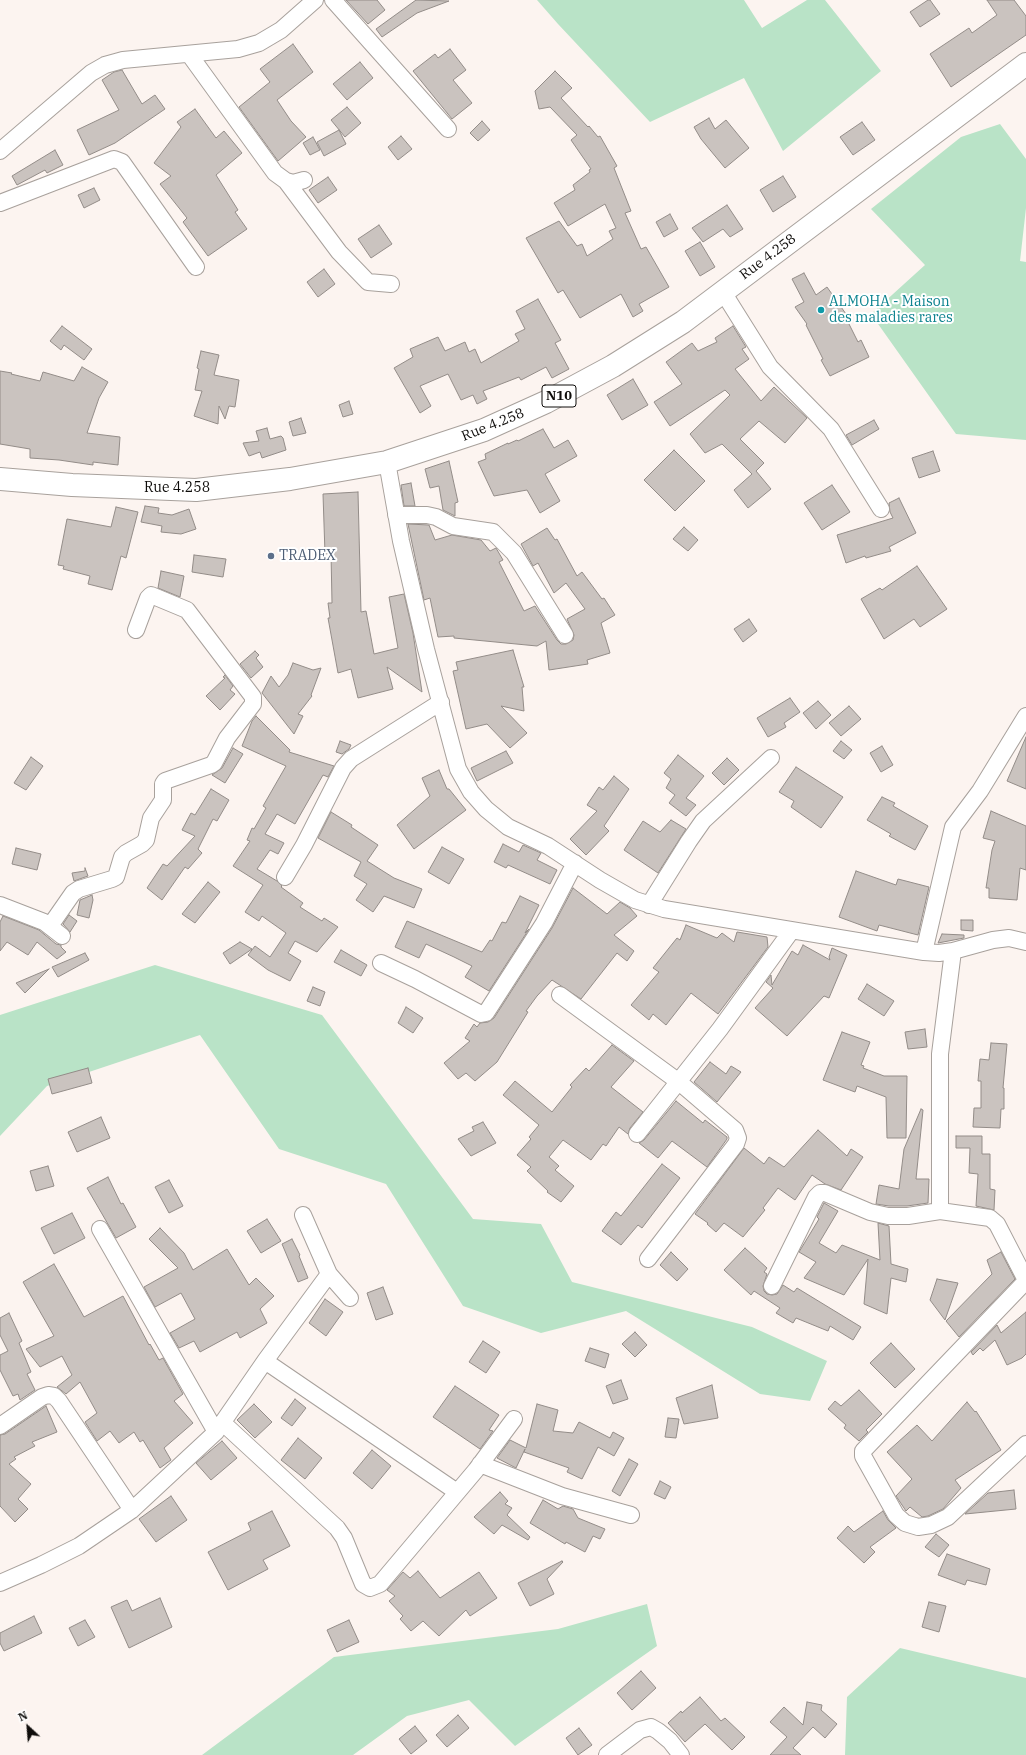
<!DOCTYPE html>
<html>
<head>
<meta charset="utf-8">
<style>
	body { margin:0 }
	#map { position:relative; width:1026px; height:1755px; overflow:hidden; background:#fcf4f0; font-family:"IBM Plex Serif",serif }
	canvas { display:block }
	.north { position:absolute; left:8px; top:1707px; width:40px; height:40px; -webkit-text-stroke:3px #fff; paint-order:stroke; rotate:334deg; font-size:11px; font-weight:700; line-height:16px; text-align:center; color:#0f0d0b }
	.north::after { content:''; display:block; margin:auto; width:14px; height:18px; background:#0f0d0b; clip-path:polygon(50% 0,100% 100%,50% 72%,0 100%) }
</style>
</head>
<body>
<div id="map">
<canvas width="1026" height="1755"></canvas>
<div class="north">N</div>
</div>
<script>
const ctx = document.querySelector('canvas').getContext('2d');
ctx.lineJoin = 'round';
function paint(path, color) { ctx.fillStyle = color; ctx.fill(path, 'evenodd'); }
const shape = rows => new Path2D(rows.map(r => 'M' + r).join(''));
function trace(path, color, width, dash) { ctx.strokeStyle = color; ctx.lineWidth = width; ctx.lineCap = dash ? 'butt' : 'round'; ctx.setLineDash(dash || []); ctx.stroke(path); }
function write(font, color, halo, rows, align = 'center') {
  ctx.font = font + ' "IBM Plex Serif",serif'; ctx.lineWidth = 4; ctx.setLineDash([]); ctx.textBaseline = 'middle'; ctx.strokeStyle = halo; ctx.fillStyle = color; for (const [text, x, y, turn = 0] of rows) {
    ctx.save(); ctx.translate(x, y); ctx.rotate((+turn || 0) * Math.PI / 180); ctx.textAlign = isNaN(turn) ? turn : align; if (halo) ctx.strokeText(text, 0, 0); ctx.fillText(text, 0, 0); ctx.restore();
  }
}
paint(shape([
	[537,0,744,0,762,28,807,0,825,0,881,71,783,151,744,78,650,122,558,24],
	[1000,124,1026,159,1026,208,1020,261,1026,262,1026,440,956,434,871,314,925,265,871,209,961,137],
	[155,965,322,1015,473,1219,541,1224,572,1282,752,1327,827,1361,810,1401,760,1394,626,1311,541,1333,463,1306,386,1184,279,1149,200,1035,47,1086,0,1136,0,1015],
	[647,1604,657,1646,515,1746,469,1700,407,1716,353,1755,202,1755,334,1657,558,1629],
	[900,1648,1026,1678,1026,1755,845,1755,847,1697]
]), '#b9e3c7');
const building = shape([
	[346,0,377,0,385,10,368,24,346,0],
	[416,0,449,1,417,13,382,37,376,29,416,0],
	[928,0,930,0,940,14,920,27,910,12,928,0],
	[987,0,1014,0,1026,16,1026,35,951,87,930,54,969,28,972,33,997,15,987,0],
	[293,44,313,72,277,100,291,121,306,137,278,161,239,107,270,82,260,69,293,44],
	[450,49,466,70,453,80,472,103,452,119,413,71,435,54,438,58,450,49],
	[360,62,373,78,347,100,333,84,360,62],
	[122,70,142,104,155,95,165,109,115,143,89,155,77,130,119,110,102,80,114,72,122,70],
	[555,71,572,88,561,98,588,127,589,126,598,137,600,136,617,166,614,168,631,211,625,213,641,249,646,247,669,287,639,304,643,311,633,317,621,294,580,318,563,290,558,293,526,238,559,221,577,246,582,244,587,256,613,239,609,231,616,228,605,204,568,226,554,203,575,190,573,185,590,172,589,170,591,169,571,140,577,135,550,107,539,109,535,91,555,71],
	[347,107,361,123,345,137,331,120,347,107],
	[195,109,216,138,224,131,242,153,216,175,238,210,235,212,247,229,208,256,183,222,187,218,160,184,171,176,154,163,181,127,177,122,195,109],
	[709,118,715,129,726,120,749,148,725,168,701,139,694,127,709,118],
	[482,121,490,130,478,141,470,133,482,121],
	[862,122,875,140,853,155,840,137,862,122],
	[339,130,346,144,324,156,317,142,339,130],
	[401,136,412,149,398,160,388,147,401,136],
	[313,137,320,150,310,155,303,143,313,137],
	[55,150,63,165,47,173,45,170,17,185,12,176,55,150],
	[783,176,796,197,773,212,760,190,783,176],
	[328,177,337,190,318,203,309,190,328,177],
	[94,188,100,200,84,208,78,195,94,188],
	[727,205,743,229,730,237,723,229,703,242,692,228,727,205],
	[670,214,678,229,664,237,656,222,670,214],
	[379,225,392,244,371,258,358,239,379,225],
	[700,242,715,267,700,276,685,251,700,242],
	[324,269,335,284,318,297,307,282,324,269],
	[804,273,816,295,827,287,846,314,844,314,858,342,861,340,869,357,830,376,821,360,823,359,806,325,807,324,795,307,804,302,792,279,804,273],
	[538,299,561,340,555,343,569,369,552,378,546,367,521,380,519,377,483,391,487,399,477,404,473,395,461,400,448,374,420,386,431,406,420,413,394,368,413,357,410,349,438,337,445,351,465,342,469,352,475,349,481,363,519,341,515,334,525,329,516,311,538,299],
	[62,326,92,349,84,360,64,345,61,350,50,341,62,326],
	[733,326,746,347,742,349,749,359,735,369,761,401,774,387,807,418,785,443,759,421,740,439,764,463,756,471,771,489,748,508,734,490,752,474,722,444,705,453,690,434,730,395,725,390,670,426,654,402,682,384,666,362,692,343,698,351,717,342,715,338,733,326],
	[201,351,219,355,214,375,239,380,235,407,229,406,225,419,219,406,218,424,194,416,202,391,195,390,199,369,197,368,201,351],
	[82,367,108,382,99,398,87,433,120,437,118,465,93,462,93,465,59,460,30,458,30,449,0,444,0,371,12,373,11,374,40,381,43,372,74,381,82,367],
	[633,379,648,405,622,420,607,395,633,379],
	[349,401,353,414,343,417,339,405,349,401],
	[301,418,306,433,293,436,289,422,301,418],
	[874,420,879,429,852,445,846,435,874,420],
	[267,428,270,439,281,436,283,438,286,450,262,458,260,452,249,456,243,443,259,441,256,431,267,428],
	[543,429,554,448,568,440,577,456,545,474,560,501,540,513,527,490,494,496,478,462,486,459,485,454,508,443,508,444,517,440,518,441,543,429],
	[674,450,705,481,675,511,644,480,674,450],
	[933,451,940,471,919,478,912,458,933,451],
	[449,461,458,502,455,503,455,516,443,510,439,486,430,488,425,469,449,461],
	[411,483,415,506,404,506,401,485,411,483],
	[832,485,850,512,822,530,804,503,832,485],
	[358,492,361,612,366,611,374,654,398,648,389,597,404,594,413,633,422,692,387,667,393,689,358,698,351,669,338,673,328,618,330,618,328,603,332,603,331,553,325,554,323,494,358,492],
	[899,498,916,533,889,547,891,551,866,558,865,556,846,563,837,535,893,518,890,512,889,503,899,498],
	[145,506,159,508,158,513,172,515,189,509,196,529,181,534,161,532,162,526,141,522,145,506],
	[116,507,138,512,126,558,121,556,112,590,88,584,90,576,63,569,64,566,58,565,67,519,111,527,116,507],
	[408,524,429,525,435,540,452,535,481,540,490,551,496,548,503,560,499,562,524,611,535,606,557,640,561,644,566,644,573,640,574,635,567,619,585,609,566,583,554,593,538,563,533,566,521,544,547,528,555,540,557,539,577,576,582,572,602,599,604,598,615,615,601,623,610,653,587,660,588,664,549,670,546,641,537,646,454,638,454,636,438,637,430,598,424,600,408,524],
	[684,527,698,540,688,551,673,539,684,527],
	[194,555,226,559,223,577,192,572,194,555],
	[917,566,947,609,920,627,914,619,884,639,861,599,880,588,882,590,917,566],
	[161,571,184,576,180,597,158,588,161,571],
	[749,619,757,631,743,642,734,629,749,619],
	[513,650,524,687,522,687,524,711,501,706,527,733,510,748,487,724,466,729,453,671,458,670,456,662,513,650],
	[255,651,259,655,256,658,263,667,251,678,240,664,255,651],
	[293,663,313,670,321,668,311,695,312,696,298,714,303,716,294,734,262,693,271,676,279,687,288,675,293,663],
	[225,675,233,686,230,690,235,694,220,710,206,696,225,678,223,677,225,675],
	[790,698,800,712,784,723,786,727,768,737,757,718,790,698],
	[818,701,831,715,816,729,803,713,818,701],
	[849,706,861,719,841,736,829,723,849,706],
	[256,716,290,750,289,752,334,766,328,777,323,775,295,824,277,814,265,834,284,843,278,854,270,850,257,869,277,881,282,886,281,887,303,903,300,907,322,921,324,918,338,927,317,952,295,941,288,953,301,961,290,981,268,970,248,955,255,946,270,957,286,933,262,916,259,921,245,912,263,885,233,866,250,841,247,840,252,828,254,829,266,808,263,806,286,766,242,746,252,721,256,716],
	[1026,737,1026,789,1007,781,1026,737],
	[340,741,351,745,349,749,342,754,336,752,340,741],
	[841,741,852,750,844,759,833,751,841,741],
	[882,746,893,765,881,772,870,753,882,746],
	[233,748,243,754,225,783,212,775,222,768,233,748],
	[506,751,513,763,477,781,471,768,506,751],
	[678,755,704,776,686,798,696,805,686,816,669,803,675,795,666,788,671,779,664,773,678,755],
	[31,757,43,766,26,790,14,783,31,757],
	[727,758,739,770,724,785,712,773,727,758],
	[796,767,843,797,821,828,791,807,794,801,779,792,796,767],
	[439,770,447,789,449,789,466,810,414,849,397,825,430,796,422,778,439,770],
	[614,776,629,789,604,826,609,831,586,855,570,839,597,811,587,805,599,787,603,790,614,776],
	[211,789,229,800,217,821,213,819,198,849,202,853,188,869,185,867,162,900,147,888,163,864,167,866,195,836,182,830,191,813,195,815,211,789],
	[882,797,895,803,893,806,928,826,915,850,889,836,891,834,867,820,882,797],
	[991,811,1026,826,1026,870,1020,868,1017,900,989,898,989,888,986,888,992,850,995,841,983,838,991,811],
	[331,812,352,825,351,827,378,845,367,861,394,878,422,889,414,908,384,896,373,912,356,900,367,884,354,876,361,862,318,838,331,812],
	[671,820,686,829,658,873,624,850,643,821,660,832,671,820],
	[503,844,519,852,523,845,541,853,537,860,557,870,550,884,508,865,506,868,494,862,503,844],
	[442,847,464,859,449,884,428,872,442,847],
	[16,848,41,854,37,870,12,864,16,848],
	[85,868,88,876,74,881,72,873,85,871,85,868],
	[856,871,896,885,898,879,929,887,918,935,879,925,877,931,839,917,856,871],
	[208,882,220,892,195,923,182,914,208,882],
	[573,888,607,914,620,902,630,908,637,916,614,935,634,951,627,961,617,953,581,999,552,980,537,996,526,1011,528,1012,497,1062,475,1081,466,1073,458,1079,444,1063,470,1041,465,1038,474,1024,477,1027,480,1023,488,1022,494,1018,552,928,573,888],
	[92,895,93,900,89,918,77,915,80,900,92,895],
	[520,896,539,905,525,933,529,929,489,991,465,977,472,966,454,957,426,944,419,958,395,947,407,921,482,952,490,940,492,941,502,922,506,923,520,896],
	[69,915,77,921,70,932,63,924,69,915],
	[3,916,39,930,56,944,61,945,61,947,66,952,57,959,37,942,28,955,7,942,0,951,0,922,3,916],
	[961,920,973,920,973,931,961,930,961,920],
	[686,925,717,938,722,933,734,942,737,932,767,937,768,947,718,1014,691,993,666,1025,653,1014,649,1020,631,1005,659,972,653,968,677,938,680,940,686,925],
	[942,934,964,935,964,938,938,943,942,934],
	[240,942,252,949,230,964,223,953,240,942],
	[803,945,830,960,829,957,832,948,847,955,829,998,824,996,787,1036,755,1008,773,988,766,982,771,975,772,985,792,951,798,955,803,945],
	[341,950,367,965,361,976,334,962,341,950],
	[85,953,89,960,58,977,52,967,85,953],
	[49,969,25,993,16,983,49,969],
	[867,984,894,1001,884,1016,858,999,867,984],
	[313,987,325,992,320,1006,307,1001,313,987],
	[406,1007,423,1018,413,1033,398,1023,406,1007],
	[925,1029,927,1047,908,1049,905,1032,925,1029],
	[842,1032,870,1042,861,1065,864,1066,863,1068,884,1076,907,1076,906,1138,887,1138,886,1097,857,1086,855,1092,823,1080,842,1032],
	[991,1043,1007,1044,1003,1088,1004,1088,1004,1109,1001,1109,1000,1128,973,1127,974,1108,981,1108,981,1081,978,1081,980,1059,989,1060,991,1043],
	[612,1045,634,1061,611,1087,643,1112,630,1128,628,1134,619,1127,606,1146,603,1144,591,1160,563,1140,549,1157,559,1166,555,1170,574,1186,561,1202,547,1192,548,1191,527,1171,531,1167,517,1155,531,1139,529,1137,539,1125,503,1095,515,1081,552,1112,572,1087,570,1085,586,1068,589,1071,612,1045],
	[710,1062,726,1074,731,1066,741,1072,717,1102,694,1082,710,1062],
	[88,1068,92,1083,52,1094,48,1079,88,1068],
	[676,1101,703,1123,705,1120,727,1137,727,1139,707,1167,672,1141,658,1158,639,1143,644,1140,676,1101],
	[921,1109,923,1110,916,1179,929,1179,928,1203,907,1206,889,1206,876,1204,879,1185,899,1189,904,1149,921,1109],
	[101,1117,110,1138,77,1152,68,1132,101,1117],
	[483,1122,496,1143,471,1156,458,1139,474,1131,472,1127,483,1122],
	[818,1130,847,1156,851,1149,863,1157,841,1190,825,1184,812,1175,795,1200,778,1188,763,1208,765,1210,743,1237,724,1223,716,1232,707,1224,708,1223,695,1214,744,1148,764,1164,769,1157,784,1167,818,1130],
	[956,1136,982,1136,982,1154,990,1154,990,1189,995,1190,994,1210,976,1206,978,1174,969,1173,970,1148,956,1148,956,1136],
	[662,1164,680,1178,642,1228,638,1225,621,1245,602,1231,616,1212,621,1216,662,1164],
	[48,1166,54,1186,36,1191,30,1171,48,1166],
	[108,1177,121,1204,123,1203,136,1227,116,1238,87,1188,108,1177],
	[169,1180,183,1206,169,1213,155,1187,169,1180],
	[824,1203,838,1211,819,1243,836,1253,842,1245,880,1260,878,1223,889,1226,891,1264,908,1269,906,1282,891,1278,887,1314,864,1304,868,1259,844,1295,804,1278,816,1262,799,1252,819,1219,817,1217,824,1203],
	[72,1213,85,1238,54,1254,41,1228,72,1213],
	[267,1219,281,1241,261,1253,247,1231,267,1219],
	[160,1228,184,1253,193,1270,227,1249,249,1285,256,1278,274,1296,260,1309,267,1323,240,1338,237,1332,200,1352,194,1341,179,1348,170,1333,195,1319,181,1293,155,1307,144,1287,178,1268,149,1239,160,1228],
	[292,1239,300,1255,299,1256,308,1278,298,1282,282,1244,292,1239],
	[745,1248,767,1268,764,1272,767,1274,763,1286,764,1291,767,1294,772,1295,777,1294,783,1285,794,1292,797,1288,861,1327,853,1340,830,1326,828,1331,796,1318,793,1323,776,1313,780,1308,754,1291,751,1295,724,1270,745,1248],
	[671,1252,688,1269,677,1281,660,1265,671,1252],
	[1001,1252,1015,1279,959,1337,946,1321,992,1274,987,1260,1001,1252],
	[54,1264,84,1317,123,1296,149,1345,150,1344,159,1360,163,1358,183,1394,174,1401,193,1423,164,1448,171,1460,160,1468,143,1440,140,1442,134,1432,119,1443,110,1431,97,1441,85,1422,97,1413,80,1382,66,1394,57,1387,72,1375,62,1356,40,1367,26,1349,54,1336,23,1282,54,1264],
	[937,1279,958,1283,945,1320,930,1300,937,1279],
	[383,1287,393,1314,376,1320,367,1293,383,1287],
	[325,1299,343,1312,326,1336,309,1323,325,1299],
	[1026,1312,1026,1354,1022,1358,1007,1365,995,1340,983,1351,980,1348,973,1355,971,1352,997,1325,1001,1333,1026,1312],
	[9,1313,22,1341,19,1343,31,1372,27,1374,35,1390,20,1400,18,1394,13,1396,0,1370,0,1355,8,1351,0,1335,0,1318,9,1313],
	[635,1332,647,1345,635,1357,622,1344,635,1332],
	[483,1341,500,1352,486,1373,469,1362,483,1341],
	[891,1343,915,1369,895,1388,870,1363,891,1343],
	[590,1348,609,1354,605,1368,585,1361,590,1348],
	[621,1380,628,1399,613,1404,606,1386,621,1380],
	[712,1385,718,1418,684,1424,676,1398,712,1385],
	[455,1386,499,1415,489,1430,493,1431,480,1449,433,1417,455,1386],
	[859,1390,882,1414,866,1430,868,1432,859,1441,844,1428,846,1425,828,1409,835,1401,841,1406,859,1390],
	[295,1399,306,1408,292,1426,281,1418,295,1399],
	[967,1402,975,1412,976,1411,1001,1450,955,1480,961,1488,943,1509,928,1516,922,1517,910,1507,906,1511,896,1496,912,1479,887,1452,917,1425,932,1441,967,1402],
	[254,1404,272,1422,255,1438,237,1420,254,1404],
	[537,1404,558,1410,553,1431,573,1433,579,1422,610,1438,613,1432,624,1438,614,1456,598,1447,582,1479,567,1472,569,1468,524,1452,525,1449,516,1468,497,1458,510,1440,526,1448,537,1404],
	[46,1406,57,1432,32,1442,35,1446,14,1457,16,1459,9,1464,31,1484,18,1499,28,1509,15,1522,0,1506,0,1435,5,1434,46,1406],
	[668,1418,679,1419,676,1438,665,1437,668,1418],
	[298,1438,322,1458,305,1479,281,1460,298,1438],
	[222,1441,237,1458,211,1480,196,1463,222,1441],
	[372,1450,391,1466,372,1489,353,1473,372,1450],
	[629,1459,638,1464,620,1496,612,1491,629,1459],
	[660,1481,671,1487,665,1499,654,1494,660,1481],
	[1014,1490,1016,1509,965,1514,988,1493,1014,1490],
	[500,1492,508,1501,505,1504,512,1508,507,1515,530,1537,528,1540,502,1525,494,1534,474,1517,500,1492],
	[171,1496,187,1520,156,1542,139,1519,171,1496],
	[543,1500,558,1509,563,1506,573,1509,578,1518,605,1529,600,1539,593,1536,585,1552,566,1542,565,1544,530,1523,543,1500],
	[272,1511,290,1546,263,1560,268,1569,228,1590,208,1552,251,1530,248,1523,272,1511],
	[883,1511,888,1520,896,1528,870,1547,875,1552,864,1563,837,1538,848,1526,854,1532,883,1511],
	[936,1534,949,1545,939,1557,925,1547,936,1534],
	[947,1554,990,1569,986,1585,967,1580,965,1585,938,1575,947,1554],
	[562,1561,563,1562,547,1579,554,1594,530,1606,518,1583,562,1561],
	[418,1571,440,1598,479,1572,497,1598,470,1616,466,1610,439,1636,423,1621,411,1631,400,1619,403,1616,389,1601,395,1596,387,1590,403,1572,410,1578,418,1571],
	[160,1598,172,1627,129,1648,111,1607,127,1600,132,1611,160,1598],
	[929,1602,946,1606,939,1632,922,1627,929,1602],
	[34,1616,42,1633,4,1651,0,1643,0,1633,34,1616],
	[85,1620,95,1637,78,1646,69,1628,85,1620],
	[349,1620,359,1642,337,1652,327,1630,349,1620],
	[641,1671,656,1688,632,1710,617,1693,641,1671],
	[700,1697,721,1721,725,1718,745,1737,732,1750,705,1724,685,1742,668,1723,681,1711,682,1713,700,1697],
	[807,1702,822,1705,821,1710,837,1724,825,1738,813,1727,793,1748,801,1755,770,1755,787,1737,770,1722,784,1707,803,1725,807,1702],
	[458,1715,469,1728,447,1747,436,1735,458,1715],
	[415,1726,427,1741,411,1754,399,1739,415,1726],
	[579,1728,592,1745,578,1755,566,1738,579,1728]
]);
paint(building, '#cac3bf');
trace(building, '#938c88', 1);
const minor = shape([
	[333,0,448,129],
	[189,54,275,173,286,181,293,183,304,180],
	[0,151,91,73,105,65,123,60,238,49,259,43,281,30,315,0],
	[286,181,339,252,368,282,391,284],
	[0,203,114,159,122,162,196,267],
	[723,292,770,367,831,429,881,509],
	[387,462,401,541,426,649,458,769,471,792,486,809,508,827,548,846,600,880,635,900,664,909,924,952,939,953,953,951,993,940,1009,938,1026,942],
	[396,515,427,515,436,517,453,526,493,532,514,553,565,635],
	[285,877,304,845,343,768,351,759,441,702],
	[0,905,44,922,62,936],
	[649,905,689,841,703,821,771,758],
	[50,926,73,893,79,889,112,879,116,877,122,857,126,853,142,844,146,840,151,818,163,800,163,784,165,781,211,765,214,763,227,738,253,704,253,697,187,610,151,595,148,598,136,630],
	[924,952,953,827,980,791,1026,716],
	[381,963,415,979,481,1014,486,1013,544,923,575,863],
	[560,995,679,1082,735,1130,738,1138,736,1144,648,1259],
	[637,1134,720,1029,792,930],
	[940,1211,940,1054,953,951],
	[303,1215,329,1274,350,1298],
	[100,1229,216,1432],
	[1026,1281,863,1451,863,1456,896,1515,905,1523,918,1527,931,1525,948,1517,1026,1444],
	[772,1286,816,1197,820,1193,825,1193,870,1212,888,1216,908,1216,940,1211,990,1218,997,1224,1026,1280],
	[265,1361,457,1492],
	[223,1423,337,1528,344,1538,363,1584,370,1588,380,1584,476,1470,514,1419],
	[0,1426,42,1397,48,1395,54,1396,59,1401,132,1510],
	[480,1464,562,1496,631,1515],
	[0,1583,41,1565,79,1546,132,1510,216,1432,265,1361,329,1274],
	[607,1755,640,1730,651,1727,658,1731,670,1741,681,1755]
]);
const highway = shape([
	[0,479,72,485,196,490,290,479,387,462,484,430,546,402,613,366,683,322,1026,64]
]);
trace(minor, '#a8a19c', 18);
trace(highway, '#a8a19c', 24);
trace(minor, '#fff', 16);
trace(highway, '#fff', 22);
for (const [x, y, r, color] of [
	[821,310,4,"#0f9aa8"],
	[271,556,4,"#5c6f8a"]
]) { const dot = new Path2D(); dot.arc(x, y, r, 0, 2 * Math.PI); ctx.fillStyle = color; ctx.fill(dot); trace(dot, '#fff', 1.5); }
for (const [x, y, w] of [
	[559,396,34]
]) { const box = new Path2D(); box.roundRect(x - w / 2, y - 11, w, 22, 3); ctx.fillStyle = '#fff'; ctx.fill(box); trace(box, '#0f0d0b', 1); }
write('bold 13px', '#0f0d0b', null, [
	["N10",559,396]
]);
write('14px', '#0f0d0b', '#fff', [
	["Rue 4.258",768,257,-37],
	["Rue 4.258",493,425,-22],
	["Rue 4.258",177,488]
]);
write('14px', '#0d838f', '#fff', [
	["ALMOHA - Maison",829,302],
	["des maladies rares",829,318]
], 'left');
write('14px', '#4e5e75', '#fff', [
	["TRADEX",279,556]
], 'left');
</script>
</body>
</html>
